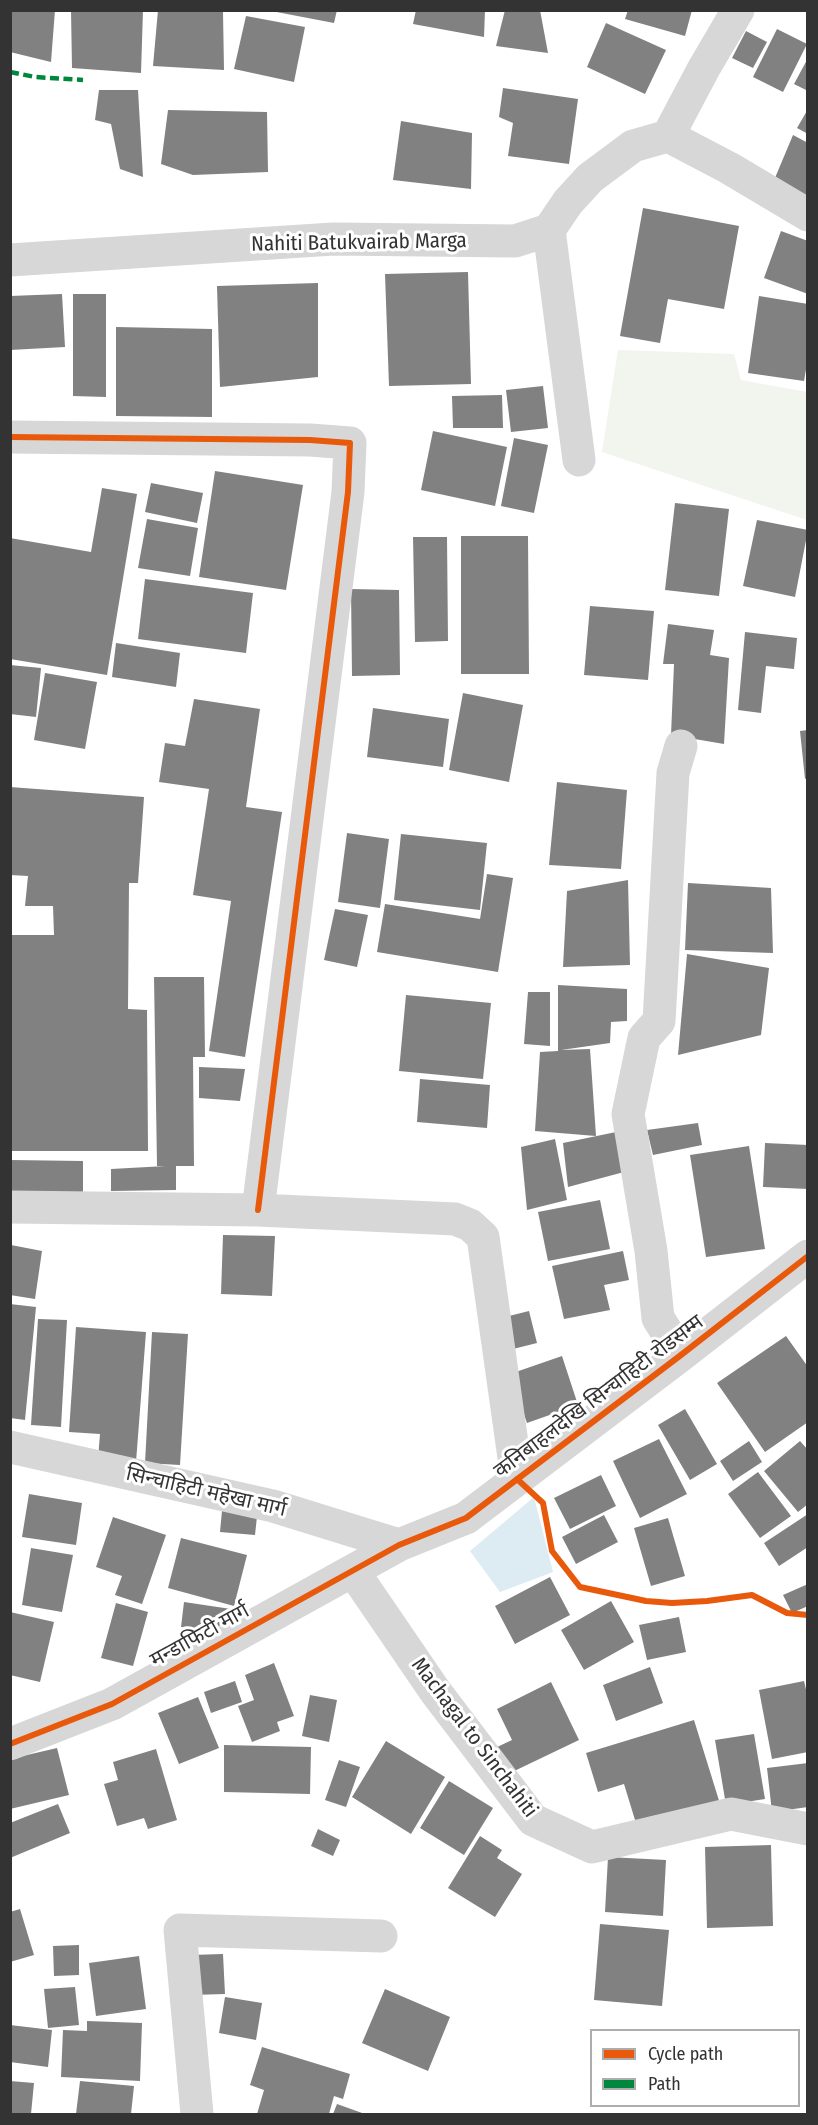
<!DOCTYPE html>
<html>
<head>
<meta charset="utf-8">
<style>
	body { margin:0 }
	#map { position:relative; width:818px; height:2125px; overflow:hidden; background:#fff; font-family:"Fira Sans Condensed",sans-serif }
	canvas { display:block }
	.frame { position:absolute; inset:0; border:12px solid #333; pointer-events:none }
	.legend { position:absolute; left:590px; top:2029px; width:210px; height:78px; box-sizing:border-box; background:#fff; border:2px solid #adadad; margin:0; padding:8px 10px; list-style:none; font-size:18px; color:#333 }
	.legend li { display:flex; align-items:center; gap:12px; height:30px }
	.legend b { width:30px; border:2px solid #adadad }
</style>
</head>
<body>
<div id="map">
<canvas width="818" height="2125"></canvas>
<div class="frame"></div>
<ul class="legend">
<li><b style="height:8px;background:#e8590c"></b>Cycle path</li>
<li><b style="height:8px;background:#00873e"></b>Path</li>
</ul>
</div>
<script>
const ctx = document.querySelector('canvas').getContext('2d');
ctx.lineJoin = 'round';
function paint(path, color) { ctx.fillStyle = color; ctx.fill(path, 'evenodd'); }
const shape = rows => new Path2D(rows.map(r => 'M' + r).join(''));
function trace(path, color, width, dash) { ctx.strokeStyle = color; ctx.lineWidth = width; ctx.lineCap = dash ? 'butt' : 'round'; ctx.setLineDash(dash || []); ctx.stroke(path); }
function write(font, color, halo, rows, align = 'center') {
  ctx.font = font + ' "Fira Sans Condensed","Noto Sans Devanagari",sans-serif'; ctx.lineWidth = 6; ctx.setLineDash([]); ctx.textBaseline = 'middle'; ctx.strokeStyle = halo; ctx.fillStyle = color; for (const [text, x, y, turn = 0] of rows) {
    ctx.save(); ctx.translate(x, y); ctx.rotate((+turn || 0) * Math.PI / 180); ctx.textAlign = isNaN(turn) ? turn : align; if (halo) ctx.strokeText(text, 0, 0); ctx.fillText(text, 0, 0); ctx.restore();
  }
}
paint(shape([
	[618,350,734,354,741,380,807,392,807,520,602,452]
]), '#f1f5ed');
paint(shape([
	[534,1497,553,1572,500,1592,470,1551]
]), '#ddebf3');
paint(shape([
	[12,10,55,10,51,62,10,52],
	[71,10,143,10,141,73,72,68],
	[158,10,223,12,224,70,153,66],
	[266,10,337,10,334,23],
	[416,10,485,10,484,37,413,24],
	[505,10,540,10,548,53,496,46],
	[628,10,692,10,685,36,625,19],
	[246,16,305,27,294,82,234,69],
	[606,23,666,50,645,94,587,67],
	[777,29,807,44,783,92,753,77],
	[746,31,767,42,753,68,732,58],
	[808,58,808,91,794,84],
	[503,88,578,99,569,164,508,156,513,123,499,117],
	[99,90,138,90,143,177,120,169,111,124,95,120],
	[808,109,808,134,797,128],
	[168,110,267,112,268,172,193,175,161,164],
	[401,121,472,133,471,189,393,180],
	[793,135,808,143,808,201,772,185],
	[643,208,739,226,724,309,668,299,660,343,620,336],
	[781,231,808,241,808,294,764,278],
	[468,272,471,384,389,386,385,274],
	[318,283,318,377,220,387,217,286],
	[62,294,65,347,10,350,10,296],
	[73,294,106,294,106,397,73,396],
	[759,296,808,304,808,358,804,381,748,373],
	[116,327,212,329,212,417,116,416],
	[543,386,548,428,511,432,506,390],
	[502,395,503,428,453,428,452,396],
	[433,431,507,447,495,506,421,490],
	[514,438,548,445,534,513,501,506],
	[215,471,303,485,286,590,199,577],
	[151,483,203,493,197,523,145,512],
	[102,488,137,494,107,675,10,659,10,538,91,552],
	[675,503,729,509,719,596,665,590],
	[147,519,198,528,190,576,138,568],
	[757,520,808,530,795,597,743,586],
	[461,536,528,536,529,674,461,674],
	[413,537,447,537,448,641,415,642],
	[145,579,253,593,246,653,138,639],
	[351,589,399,590,400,675,352,676],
	[590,606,654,611,648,680,584,675],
	[668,624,714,630,710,655,729,658,724,744,671,735,674,664,663,664],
	[745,632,797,638,794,669,766,666,761,713,738,710],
	[116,643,180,653,176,687,112,677],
	[10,665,41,668,36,717,10,714],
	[45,673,97,682,85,749,34,740],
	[463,693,523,705,509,782,449,770],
	[194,699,260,709,246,807,282,812,245,1057,209,1051,231,901,193,895,209,789,159,782,165,743,185,746],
	[373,708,449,719,443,767,367,757],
	[808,730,808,778,805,779,800,731],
	[557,782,627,790,621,869,549,865],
	[10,787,144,797,138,883,129,883,128,1009,147,1010,148,1151,10,1151,10,935,54,935,53,906,25,906,28,876,10,875],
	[347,833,389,839,380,908,338,902],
	[401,834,487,843,480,910,394,900],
	[487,874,513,878,498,972,377,952,385,904,480,919],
	[628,880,630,965,563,967,567,891],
	[688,883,771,888,773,953,685,950],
	[335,909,368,915,357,967,324,960],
	[687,954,769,968,761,1035,678,1055],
	[154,977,204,977,205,1057,193,1057,194,1166,176,1166,176,1190,111,1191,111,1169,166,1166,157,1166],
	[558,985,627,989,627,1021,611,1022,610,1043,561,1050,590,1049,596,1136,535,1131,540,1052,558,1051],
	[528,992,550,992,550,1046,524,1044],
	[406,995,491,1003,483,1079,399,1071],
	[199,1067,245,1069,240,1101,199,1098],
	[420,1079,490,1085,487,1128,417,1122],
	[698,1123,702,1145,653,1155,647,1130],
	[616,1132,624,1172,568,1187,563,1143],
	[555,1139,567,1200,527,1210,521,1147],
	[765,1143,808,1145,808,1189,763,1187],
	[749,1146,765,1249,706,1257,690,1155],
	[10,1160,83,1161,83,1193,10,1192],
	[600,1200,610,1249,548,1261,538,1212],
	[223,1235,275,1236,272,1296,221,1294],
	[11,1245,42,1251,35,1299,10,1295],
	[623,1251,629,1280,604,1285,610,1310,564,1319,552,1266],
	[10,1304,36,1307,25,1420,10,1418],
	[529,1311,537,1343,513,1349,505,1317],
	[38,1319,67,1320,61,1427,31,1425],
	[76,1327,146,1332,136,1462,98,1459,100,1434,69,1432],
	[152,1332,188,1334,180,1465,145,1463],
	[786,1336,808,1367,808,1422,765,1452,717,1383],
	[562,1356,578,1405,527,1423,510,1374],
	[685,1409,717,1464,690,1480,658,1425],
	[659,1439,687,1494,640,1518,613,1461],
	[749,1441,762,1462,733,1481,720,1461],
	[800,1441,808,1450,808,1504,798,1512,764,1471],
	[758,1472,791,1516,760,1538,728,1494],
	[601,1475,616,1506,570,1529,554,1498],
	[29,1494,82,1503,76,1545,22,1537],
	[223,1500,258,1507,255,1535,220,1532],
	[808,1514,808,1547,779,1566,764,1543],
	[604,1515,618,1542,576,1564,562,1537],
	[113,1517,166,1535,142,1604,115,1595,122,1576,96,1567],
	[668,1518,685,1576,651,1586,634,1528],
	[181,1538,247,1555,234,1606,168,1588],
	[31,1548,73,1555,62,1612,22,1605],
	[550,1577,570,1615,515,1644,495,1606],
	[808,1584,808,1606,792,1613,783,1595],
	[611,1601,634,1642,584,1670,561,1630],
	[184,1602,231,1609,228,1634,181,1627],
	[116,1603,148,1612,133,1666,101,1658],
	[10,1612,54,1622,40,1682,10,1675],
	[679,1617,686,1652,647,1660,639,1625],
	[274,1663,294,1716,277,1722,280,1731,252,1742,238,1706,254,1700,245,1675],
	[650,1667,663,1703,616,1721,603,1685],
	[235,1681,242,1702,211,1713,204,1692],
	[804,1681,808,1698,808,1752,772,1759,759,1690],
	[551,1682,579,1740,508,1774,495,1748,512,1740,497,1709],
	[310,1695,337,1700,329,1742,302,1736],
	[198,1697,219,1748,179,1764,158,1713],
	[694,1720,721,1807,639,1833,624,1784,598,1792,586,1753],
	[754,1734,765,1799,726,1805,715,1740],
	[386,1741,445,1777,411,1834,352,1797],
	[224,1745,311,1747,310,1794,224,1792],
	[57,1748,69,1795,10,1809,10,1759],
	[156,1749,177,1820,148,1829,144,1818,117,1826,104,1784,118,1780,113,1762],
	[339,1760,360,1767,346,1807,325,1800],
	[808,1763,808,1807,772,1812,767,1768],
	[449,1781,493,1808,464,1855,420,1828],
	[58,1804,70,1833,10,1858,10,1823],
	[318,1829,340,1840,333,1856,311,1846],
	[480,1836,502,1850,497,1858,522,1874,495,1917,448,1888],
	[771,1845,773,1926,707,1928,705,1847],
	[608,1857,666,1860,663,1916,605,1912],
	[20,1909,34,1955,10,1962,10,1912],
	[600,1924,669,1930,662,2006,594,2000],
	[79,1945,79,1975,54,1976,53,1946],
	[223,1954,225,1994,192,1995,191,1955],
	[139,1956,146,2009,96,2016,89,1963],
	[75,1987,79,2025,48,2028,44,1989],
	[385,1989,450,2017,428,2071,362,2043],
	[225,1997,262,2003,256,2040,219,2033],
	[87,2021,142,2023,140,2081,61,2077,63,2030,87,2031],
	[10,2025,52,2030,48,2067,10,2062],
	[262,2047,350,2074,343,2099,334,2096,329,2114,257,2114,264,2090,250,2085],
	[10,2081,34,2083,31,2114,10,2114],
	[80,2081,134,2086,131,2114,76,2114],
	[337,2104,365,2114,333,2114]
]), '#818181');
trace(shape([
	[668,136,729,168,808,215],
	[549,230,579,460],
	[10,260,333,239,515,241,549,230,568,202,590,178,633,146,668,136,704,68,738,10],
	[10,437,310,440,350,443,348,492,258,1210],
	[681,746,673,773,659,1021,644,1038,628,1114,651,1251,658,1318,681,1355],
	[10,1207,258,1210,455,1219,470,1225,483,1237,517,1479],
	[10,1447,273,1506,399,1545],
	[353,1571,435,1691,533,1820,592,1847,731,1814,808,1829],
	[10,1744,112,1704,399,1545,466,1518,681,1355,808,1256],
	[197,2114,180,1930,381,1936]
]), '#d7d7d7', 33);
trace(shape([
	[10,72,35,77,83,80]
]), '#00873e', 4.5, [9, 4.5]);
trace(shape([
	[10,437,310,440,350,443,348,492,258,1210],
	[517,1479,543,1503,552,1551,580,1587,646,1601,672,1603,707,1601,752,1595,787,1613,808,1615],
	[10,1744,112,1704,399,1545,466,1518,681,1355,808,1256]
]), '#e8590c', 6);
write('21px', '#333', '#fff', [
	["Nahiti Batukvairab Marga",359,243,-1],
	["कनिबाहलदेखि सिन्चाहिटी रोडसम्म",599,1397,-37],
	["सिन्चाहिटी महेखा मार्ग",206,1492,13],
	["मन्डाफिटी मार्ग",200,1636,-29],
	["Machagal to Sinchahiti",474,1738,53]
]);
</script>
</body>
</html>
